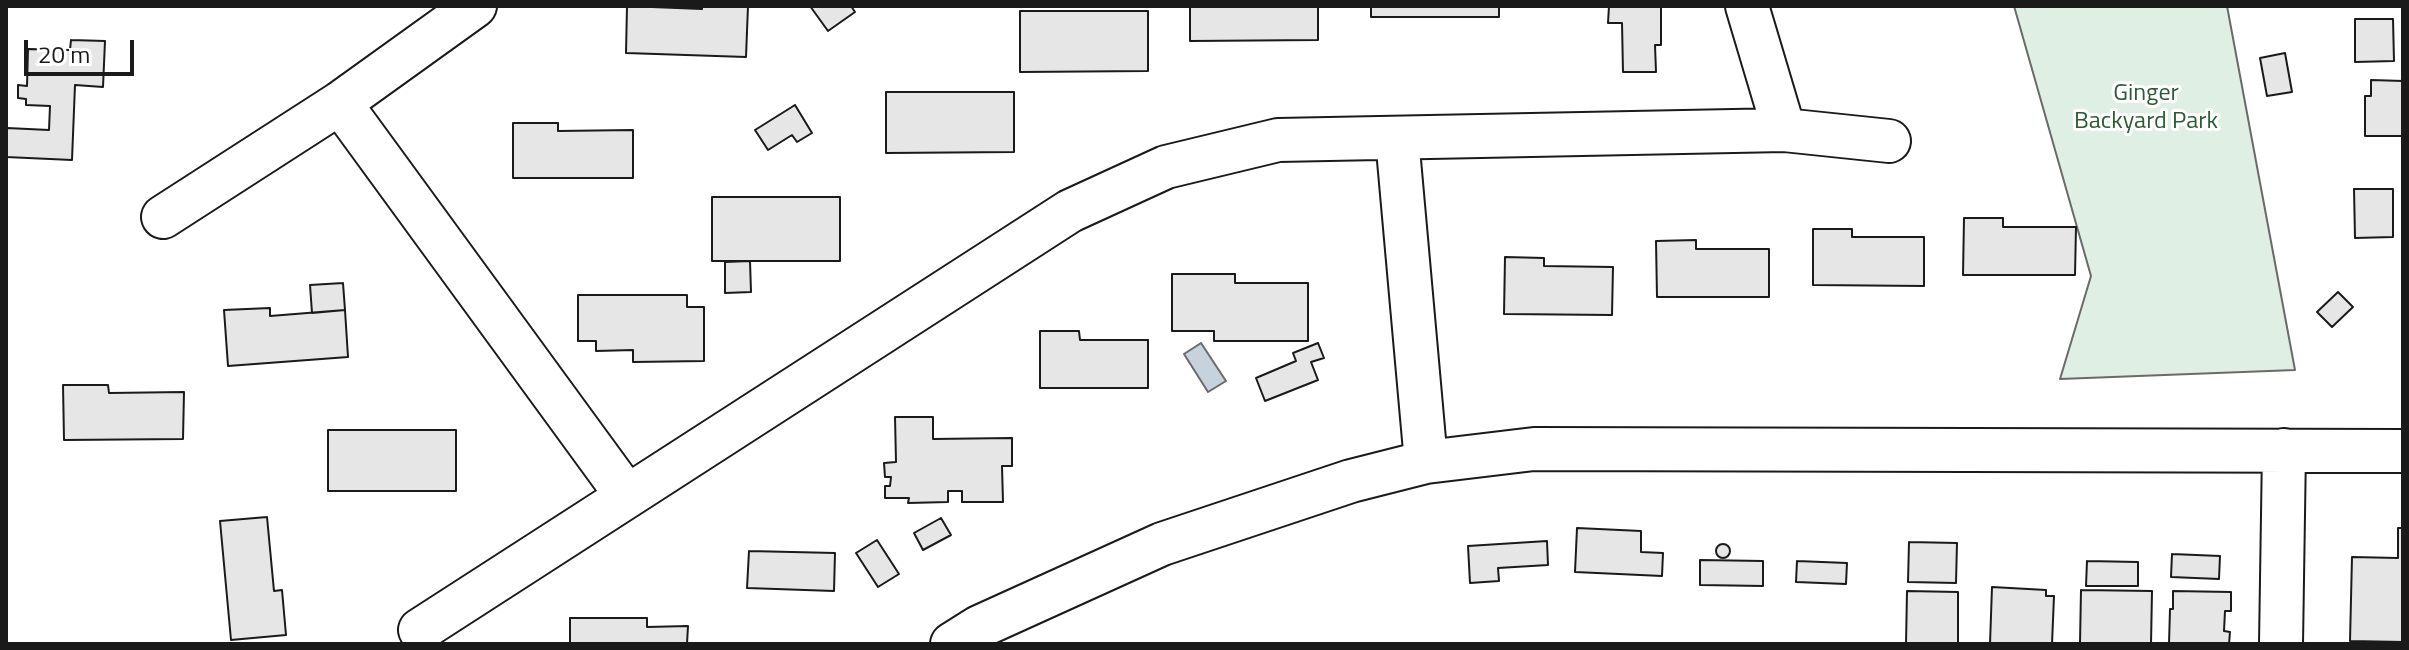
<!DOCTYPE html>
<html>
<head>
<meta charset="utf-8">
<style>
	body { margin:0 }
	#map { position:relative; width:2409px; height:650px; overflow:hidden; background:#fff; font-family:"Titillium Web",sans-serif }
	canvas { display:block }
	.frame { position:absolute; inset:0; border:8px solid #1a1a1a; pointer-events:none }
	.scale { position:absolute; left:24px; top:40px; width:110px; height:36px; box-sizing:border-box; border:4px solid #1a1a1a; border-top:0; padding-left:10px; font-size:24px; line-height:28px; white-space:nowrap; color:#1a1a1a; -webkit-text-stroke:6px #fff; paint-order:stroke }
</style>
</head>
<body>
<div id="map">
<canvas width="2409" height="650"></canvas>
<div class="frame"></div>
<div class="scale">20 m</div>
</div>
<script>
const ctx = document.querySelector('canvas').getContext('2d');
ctx.lineJoin = 'round';
function paint(path, color) { ctx.fillStyle = color; ctx.fill(path, 'evenodd'); }
const shape = rows => new Path2D(rows.map(r => 'M' + r).join(''));
function trace(path, color, width, dash) { ctx.strokeStyle = color; ctx.lineWidth = width; ctx.lineCap = dash ? 'butt' : 'round'; ctx.setLineDash(dash || []); ctx.stroke(path); }
function write(font, color, halo, rows, align = 'center') {
  ctx.font = font + ' "Titillium Web",sans-serif'; ctx.lineWidth = 6; ctx.setLineDash([]); ctx.textBaseline = 'middle'; ctx.strokeStyle = halo; ctx.fillStyle = color; for (const [text, x, y, turn = 0] of rows) {
    ctx.save(); ctx.translate(x, y); ctx.rotate((+turn || 0) * Math.PI / 180); ctx.textAlign = isNaN(turn) ? turn : align; if (halo) ctx.strokeText(text, 0, 0); ctx.fillText(text, 0, 0); ctx.restore();
  }
}
const green = shape([
	[2014,6,2227,6,2295,370,2060,379,2091,276,2014,6]
]);
paint(green, '#e0efe3');
trace(green, '#6a6a6a', 2);
const water = shape([
	[1201,343,1226,381,1208,392,1184,354,1201,343]
]);
paint(water, '#c6d2dc');
trace(water, '#6a6a6a', 2);
const building = shape([
	[627,6,702,9,702,6,748,6,746,57,626,53,627,6],
	[810,6,851,6,855,12,828,31,810,6],
	[1190,6,1318,6,1318,40,1190,41,1190,6],
	[1371,6,1499,6,1499,17,1371,17,1371,6],
	[1609,6,1661,6,1661,45,1655,45,1656,72,1623,72,1622,23,1608,23,1609,6],
	[1020,11,1148,11,1148,71,1020,72,1020,11],
	[2355,19,2393,19,2394,61,2355,62,2355,19],
	[71,40,105,41,103,87,75,85,72,160,6,157,7,128,49,130,50,106,26,105,26,99,18,98,18,85,27,86,28,49,70,50,71,40],
	[2285,53,2292,92,2267,96,2260,58,2285,53],
	[2371,80,2403,81,2403,136,2365,136,2365,96,2371,96,2371,80],
	[886,92,1014,92,1014,152,886,153,886,92],
	[795,105,812,133,797,142,792,135,768,150,755,130,795,105],
	[513,123,558,123,558,131,633,130,633,178,513,178,513,123],
	[2354,189,2393,189,2393,237,2355,238,2354,189],
	[712,197,840,197,840,261,712,261,712,197],
	[1964,218,2003,218,2003,227,2076,227,2075,275,1963,275,1964,218],
	[1813,229,1852,229,1852,237,1924,237,1924,286,1813,285,1813,229],
	[1696,240,1696,249,1769,249,1769,297,1657,297,1656,241,1696,240],
	[1505,257,1544,258,1544,266,1613,267,1612,315,1504,314,1505,257],
	[750,261,751,292,725,293,725,262,750,261],
	[1172,274,1235,274,1235,283,1308,283,1308,341,1214,341,1214,331,1172,331,1172,274],
	[343,283,345,310,312,313,310,285,343,283],
	[2338,292,2353,307,2332,327,2317,312,2338,292],
	[578,295,687,295,687,307,704,307,704,361,633,362,633,350,596,351,596,341,578,341,578,295],
	[270,308,270,316,345,310,348,357,228,366,224,310,270,308],
	[1040,331,1079,331,1080,340,1148,340,1148,388,1040,388,1040,331],
	[1318,343,1324,358,1311,362,1318,380,1265,401,1256,378,1296,361,1293,353,1318,343],
	[63,385,108,385,109,393,184,392,183,439,64,440,63,385],
	[895,417,933,417,933,439,1012,438,1012,466,1002,466,1003,502,962,502,962,491,948,491,948,502,908,503,909,498,885,498,885,486,890,486,891,477,885,477,884,463,896,462,895,417],
	[328,430,456,430,456,491,328,491,328,430],
	[267,517,274,591,282,590,286,635,231,640,220,521,267,517],
	[941,518,951,535,923,550,914,533,941,518],
	[1577,528,1641,531,1641,552,1663,553,1662,576,1575,572,1577,528],
	[2398,528,2403,528,2403,642,2350,641,2352,557,2398,558,2398,528],
	[877,540,899,574,878,587,856,553,877,540],
	[1547,541,1548,565,1498,568,1499,581,1470,583,1468,546,1547,541],
	[1909,542,1957,543,1956,583,1908,582,1909,542],
	'1716 551a7 7 0 1 1 14 0a7 7 0 1 1-14 0Z',
	[749,551,835,553,834,591,747,588,749,551],
	[2172,554,2220,556,2219,579,2171,577,2172,554],
	[1700,560,1763,561,1763,586,1700,585,1700,560],
	[1797,561,1847,563,1846,584,1796,582,1797,561],
	[2087,561,2138,562,2138,586,2086,586,2087,561],
	[1992,587,2046,590,2046,596,2054,596,2052,644,1990,644,1992,587],
	[2081,590,2152,591,2151,644,2080,643,2081,590],
	[1907,591,1958,592,1958,644,1906,644,1907,591],
	[2173,591,2231,592,2231,611,2225,611,2224,631,2230,632,2229,644,2169,644,2170,609,2173,609,2173,591],
	[570,618,647,618,647,627,688,626,687,644,570,644,570,618]
]);
paint(building, '#e6e6e6');
trace(building, '#1a1a1a', 2);
const minor = shape([
	[1747,6,1784,130],
	[340,103,627,496],
	[1397,138,1426,462],
	[163,217,340,103,475,6],
	[420,630,1070,211,1166,167,1278,140,1784,130,1889,141],
	[952,644,979,627,1162,544,1351,481,1426,462,1534,449,2403,451],
	[2281,644,2284,450]
]);
trace(minor, '#1a1a1a', 46);
trace(minor, '#fff', 42);
write('24px', '#2b5a34', '#fff', [
	["Ginger",2146,94],
	["Backyard Park",2146,122]
]);
</script>
</body>
</html>
